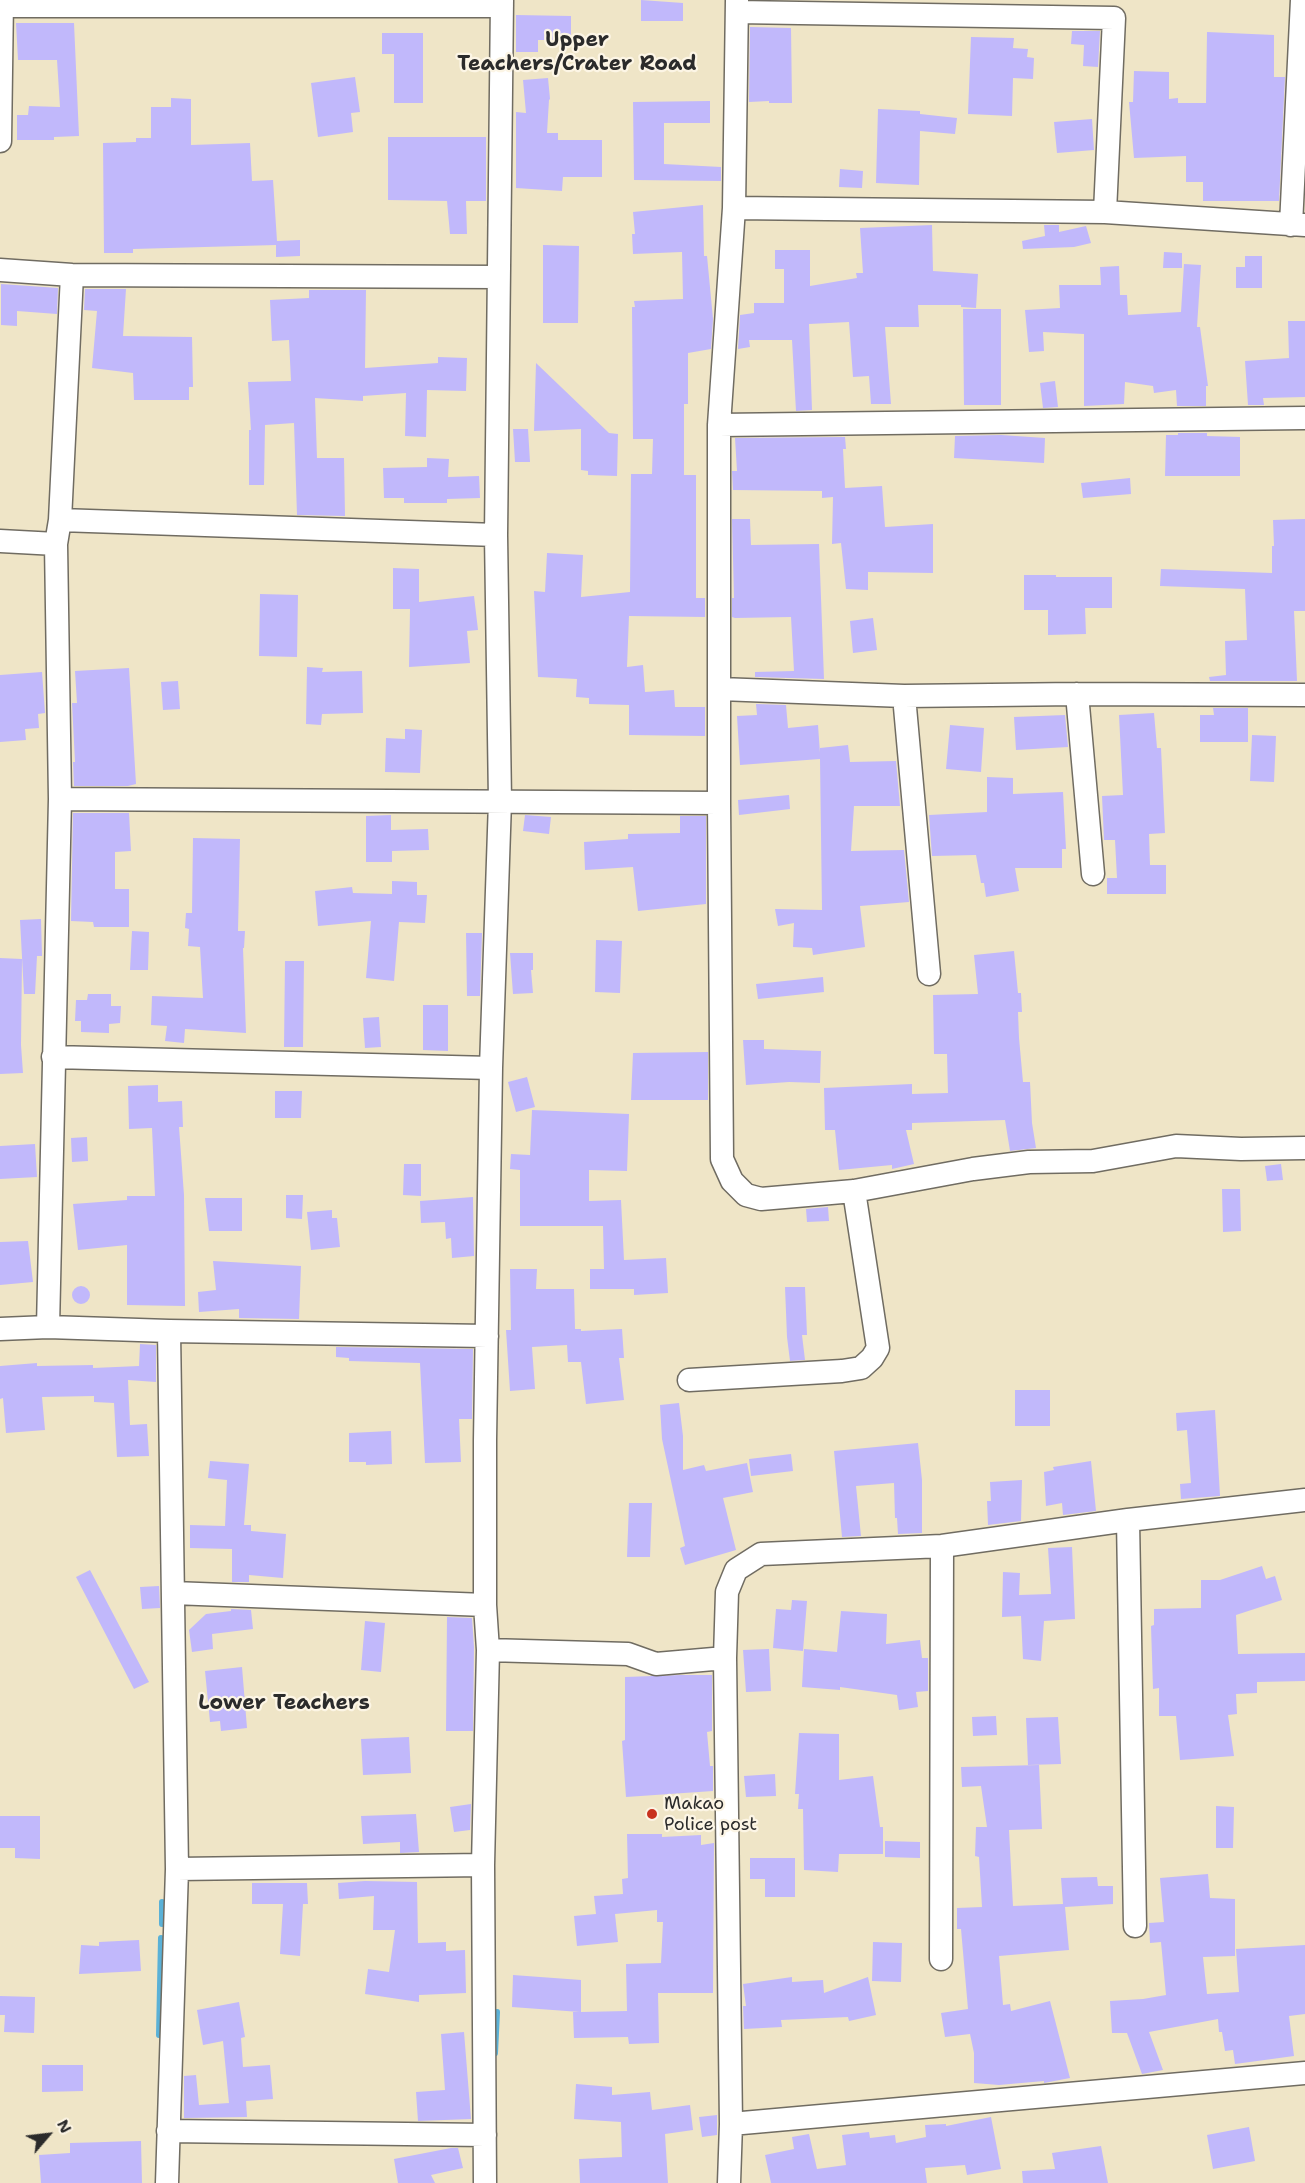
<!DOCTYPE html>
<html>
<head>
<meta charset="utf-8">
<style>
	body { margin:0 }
	#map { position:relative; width:1305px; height:2183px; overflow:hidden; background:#efe5c7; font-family:"Shantell Sans",sans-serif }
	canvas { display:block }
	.north { position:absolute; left:18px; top:2105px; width:60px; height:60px; -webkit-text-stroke:4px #fcf5e5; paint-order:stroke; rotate:62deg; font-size:16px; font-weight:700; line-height:24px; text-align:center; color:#2b2b2b }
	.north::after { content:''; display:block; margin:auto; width:21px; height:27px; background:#2b2b2b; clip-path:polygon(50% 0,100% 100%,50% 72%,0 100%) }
</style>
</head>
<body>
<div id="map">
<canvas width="1305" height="2183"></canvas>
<div class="north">N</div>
</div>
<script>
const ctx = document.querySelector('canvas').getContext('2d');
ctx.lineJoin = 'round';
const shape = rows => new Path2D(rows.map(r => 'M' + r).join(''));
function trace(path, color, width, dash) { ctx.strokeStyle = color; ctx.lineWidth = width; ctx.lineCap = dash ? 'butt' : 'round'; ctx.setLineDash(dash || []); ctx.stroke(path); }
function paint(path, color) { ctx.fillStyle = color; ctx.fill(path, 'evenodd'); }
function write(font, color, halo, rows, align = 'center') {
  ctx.font = font + ' "Shantell Sans",sans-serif'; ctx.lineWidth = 4.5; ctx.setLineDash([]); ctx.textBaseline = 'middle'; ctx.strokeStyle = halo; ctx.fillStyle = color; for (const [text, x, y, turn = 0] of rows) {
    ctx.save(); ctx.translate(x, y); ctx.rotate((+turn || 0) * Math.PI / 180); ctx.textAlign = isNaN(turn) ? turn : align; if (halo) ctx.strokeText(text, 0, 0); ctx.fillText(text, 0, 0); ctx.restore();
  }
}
trace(shape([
	[162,1924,162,1902],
	[159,2035,161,1938],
	[495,2053,497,2012]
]), '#5ab1d7', 6);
paint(shape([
	[641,0,683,3,683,21,641,21],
	[516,15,571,16,571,40,538,40,538,52,516,52],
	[16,23,74,23,79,136,54,137,54,140,17,140,17,115,28,115,29,106,60,107,57,60,18,60],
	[750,27,791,28,792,103,769,103,769,101,749,102],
	[1072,31,1100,31,1098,67,1083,66,1084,45,1071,44],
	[1207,32,1274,35,1274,77,1285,77,1279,201,1203,201,1203,182,1186,182,1186,156,1134,158,1129,102,1133,102,1134,71,1169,72,1169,99,1178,98,1178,103,1206,103],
	[382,33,423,33,423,103,394,103,394,54,382,54],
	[971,37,1014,38,1013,48,1028,49,1027,57,1034,58,1033,79,1013,78,1012,116,968,114],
	[355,77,360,112,351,113,353,132,318,137,311,83],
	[548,78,550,99,549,100,547,133,558,133,558,140,602,140,602,177,563,177,562,191,516,188,516,112,526,113,523,80],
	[171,98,191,99,191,145,250,143,252,181,273,180,277,241,300,240,300,256,276,257,276,245,133,249,133,253,104,253,103,143,136,142,136,138,151,138,151,107,171,107],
	[710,101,710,123,664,123,664,164,721,167,721,181,634,180,633,102],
	[878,109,920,111,920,114,957,118,955,134,920,131,919,185,876,183],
	[1092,119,1094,150,1057,153,1054,122],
	[388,137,486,137,486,201,466,201,467,234,450,234,447,201,388,200],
	[840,169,863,171,862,188,839,187],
	[703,205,704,256,707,256,713,319,711,349,688,353,688,404,684,404,684,475,696,475,696,598,705,598,705,617,629,616,627,667,643,665,645,692,674,690,675,707,705,707,705,736,629,735,629,705,589,704,589,698,576,697,577,679,538,677,534,591,545,592,547,553,583,555,581,597,630,592,631,474,652,474,653,439,633,439,632,307,635,307,634,301,683,299,682,252,633,254,632,234,635,234,633,212],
	[932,225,933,271,978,274,976,308,961,307,961,305,918,305,919,327,885,327,891,404,871,404,869,376,853,377,849,322,809,324,812,410,796,411,792,340,749,340,750,347,738,349,740,315,754,313,754,303,784,303,784,269,775,269,775,250,810,250,810,286,857,278,856,273,863,273,860,228],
	[1044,225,1059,225,1059,232,1086,226,1091,243,1074,247,1023,249,1022,241,1045,236],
	[543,245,579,246,578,323,543,323],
	[1164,252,1182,253,1182,268,1163,268],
	[1245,256,1262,256,1262,288,1236,288,1236,267,1245,267],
	[1184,264,1201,265,1197,327,1200,327,1208,386,1206,386,1206,406,1177,406,1176,390,1154,393,1153,386,1125,382,1124,404,1084,406,1084,334,1043,332,1044,351,1029,352,1025,310,1060,308,1059,285,1101,285,1100,267,1119,266,1120,295,1127,295,1128,315,1181,312],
	[1,284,58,288,57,314,17,311,17,326,1,325],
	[85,289,126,289,123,336,192,337,193,387,189,387,189,400,134,400,133,373,92,368,97,311,84,310],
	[309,290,366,290,365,368,438,363,438,357,467,358,466,391,427,390,426,437,405,436,406,393,363,396,363,401,315,398,317,458,344,458,345,516,297,515,294,423,265,425,264,485,249,485,249,430,251,430,248,382,291,381,289,340,272,341,270,300,309,298],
	[963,309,1001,309,1001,405,964,405],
	[1288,321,1305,321,1305,397,1263,398,1264,405,1248,405,1245,361,1289,358],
	[536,363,609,433,618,434,617,476,588,475,588,471,581,470,581,429,534,431],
	[1055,381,1058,407,1043,408,1040,383],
	[513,429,528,429,530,462,515,462],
	[1178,433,1207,433,1207,436,1240,437,1240,476,1165,476,1166,435,1178,435],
	[1001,435,1045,438,1044,463,954,458,955,436],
	[845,437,846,449,843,449,845,488,882,486,885,527,933,524,933,573,868,572,868,590,846,589,841,543,832,544,833,497,822,498,822,491,733,490,732,471,737,471,735,438],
	[427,458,449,459,448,477,479,476,480,498,447,499,447,503,404,503,404,498,384,498,383,468,427,467],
	[1130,478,1131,494,1083,498,1081,483],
	[732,519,750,519,751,545,819,544,824,679,755,677,755,672,794,671,791,617,735,618,732,617,732,598,734,598],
	[1305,519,1305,611,1294,611,1297,681,1210,681,1209,677,1226,675,1225,641,1247,640,1245,589,1160,586,1161,569,1272,573,1272,546,1274,546,1273,520],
	[393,568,419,569,419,602,474,596,478,630,467,631,470,663,409,667,410,609,393,609],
	[1024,575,1056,575,1056,577,1112,577,1112,608,1085,608,1086,634,1048,635,1048,610,1024,610],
	[260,594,298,595,297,657,259,656],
	[873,618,877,650,853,653,850,621],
	[307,667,323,668,322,672,362,671,363,713,322,714,321,725,306,724],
	[129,668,136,784,128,786,74,786,73,762,75,762,72,703,77,703,75,671],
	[42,672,45,713,38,714,39,728,25,729,26,740,0,742,0,675],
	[178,681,180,709,163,710,161,682],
	[756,704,786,705,788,728,818,725,820,753,820,748,848,745,850,762,896,761,900,806,854,806,851,851,904,850,909,902,860,906,865,947,813,955,812,948,793,947,794,923,778,926,775,909,822,910,820,759,740,765,737,716,757,715],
	[1213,708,1248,708,1248,742,1200,742,1200,715,1214,715],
	[1154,713,1157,748,1161,748,1165,833,1149,834,1150,865,1166,865,1166,894,1107,894,1107,878,1117,878,1115,840,1104,840,1102,796,1123,795,1119,715],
	[1065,715,1068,747,1016,750,1014,717],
	[950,725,984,728,981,772,946,769],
	[405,729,422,730,420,773,385,772,386,738,405,739],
	[1252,735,1276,736,1274,782,1250,781],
	[987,777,1013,778,1013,794,1063,792,1066,849,1062,849,1062,868,1015,868,1019,891,986,897,984,883,981,883,976,855,932,856,929,815,987,812],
	[789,795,790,809,739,815,738,800],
	[73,813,129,813,131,851,115,852,115,889,129,889,129,927,94,927,93,922,71,921],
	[391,815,391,830,428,829,429,850,392,851,392,862,366,862,366,816],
	[525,815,551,817,549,834,523,831],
	[680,816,706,816,706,904,638,911,633,867,585,870,584,842,628,839,628,834,680,833],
	[193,838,240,839,238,931,245,931,244,948,243,948,246,1033,185,1029,184,1043,165,1041,167,1026,151,1025,152,996,203,998,200,947,188,946,189,929,185,928,186,913,192,913],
	[392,881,417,882,417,895,427,895,425,923,399,922,394,981,366,978,371,921,318,926,315,891,352,887,353,893,392,894],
	[41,919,42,956,37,956,35,994,24,994,20,920],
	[132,931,149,932,148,970,130,970],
	[466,933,482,933,480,996,467,996],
	[596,940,622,941,620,993,595,992],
	[1014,951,1018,993,1021,993,1022,1012,1018,1012,1019,1038,1023,1082,1030,1082,1032,1123,1036,1148,1010,1151,1005,1120,912,1123,912,1130,906,1130,914,1164,892,1169,892,1165,839,1170,835,1130,825,1130,824,1088,912,1084,912,1094,948,1093,947,1054,934,1054,933,995,978,994,974,955],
	[510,953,533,953,533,970,531,970,533,993,513,994],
	[0,958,22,959,21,1045,23,1073,0,1074],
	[285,961,304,961,303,1047,284,1047],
	[823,977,824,992,758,999,756,984],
	[88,994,111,994,111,1006,121,1006,120,1023,109,1024,109,1033,81,1032,81,1021,75,1021,76,1000,87,1000],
	[423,1005,448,1005,448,1051,423,1050],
	[379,1017,381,1047,365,1048,363,1018],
	[743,1040,764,1040,764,1049,821,1051,820,1083,789,1082,746,1085],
	[708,1052,708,1100,631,1100,633,1053],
	[527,1077,535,1107,516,1112,508,1082],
	[158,1085,158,1102,182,1101,183,1127,179,1127,184,1195,185,1306,127,1305,127,1245,78,1250,73,1204,127,1200,127,1196,155,1196,152,1128,129,1129,128,1086],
	[275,1091,302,1091,301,1118,275,1118],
	[532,1110,629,1114,627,1171,589,1170,589,1201,621,1200,624,1260,666,1258,668,1293,634,1295,634,1289,590,1289,590,1269,604,1269,603,1226,520,1226,520,1170,510,1169,511,1154,530,1155],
	[87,1137,88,1161,72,1162,71,1138],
	[35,1144,37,1177,0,1179,0,1146],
	[404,1164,421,1164,421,1196,403,1195],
	[1281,1164,1283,1180,1267,1181,1265,1166],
	[1222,1189,1240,1189,1241,1231,1223,1232],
	[286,1195,303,1195,302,1219,286,1218],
	[473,1197,474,1256,452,1258,451,1238,446,1239,445,1222,421,1223,420,1201],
	[205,1198,242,1198,242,1231,209,1231],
	[828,1207,829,1221,807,1222,806,1209],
	[332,1210,332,1218,337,1218,340,1247,311,1250,307,1212],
	[28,1241,33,1282,0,1285,0,1242],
	[213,1261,301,1266,299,1319,239,1318,239,1309,199,1312,198,1292,216,1290],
	[510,1269,537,1269,536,1289,574,1289,575,1329,581,1329,581,1331,622,1329,624,1358,619,1358,624,1400,586,1404,581,1362,568,1362,567,1345,532,1347,535,1389,510,1391,506,1330,511,1330],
	'72 1295a9 9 0 1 1 18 0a9 9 0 1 1-18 0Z',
	[785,1287,805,1287,807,1335,802,1335,805,1360,790,1361,787,1337],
	[140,1344,156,1345,156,1382,128,1380,130,1425,147,1424,149,1456,117,1457,114,1403,94,1402,94,1396,42,1397,45,1430,6,1433,3,1398,0,1399,0,1366,37,1363,37,1366,93,1365,93,1368,139,1366],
	[336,1347,473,1349,472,1419,459,1419,461,1462,425,1463,420,1363,349,1361,349,1358,336,1357],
	[1015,1390,1050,1390,1050,1426,1015,1426],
	[679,1403,683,1436,683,1470,704,1465,706,1471,747,1463,753,1492,723,1498,736,1550,685,1565,680,1548,685,1546,662,1439,660,1405],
	[1215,1410,1220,1496,1181,1499,1180,1484,1191,1483,1187,1430,1177,1431,1176,1413],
	[391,1431,392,1464,366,1465,366,1462,349,1462,349,1433],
	[918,1443,922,1480,922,1533,898,1534,897,1518,895,1518,894,1483,856,1486,861,1536,842,1537,834,1451],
	[791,1454,793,1471,751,1476,749,1459],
	[210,1461,249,1464,244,1525,251,1525,251,1531,286,1534,283,1578,249,1575,249,1582,232,1582,232,1549,190,1548,190,1525,225,1526,227,1480,208,1478],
	[1091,1461,1096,1511,1063,1515,1062,1503,1046,1506,1044,1472,1054,1470,1053,1467],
	[1022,1480,1021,1521,988,1525,987,1501,991,1501,990,1482],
	[629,1503,652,1503,650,1557,627,1557],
	[1072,1547,1075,1619,1044,1621,1041,1661,1023,1659,1021,1616,1002,1617,1003,1572,1020,1573,1019,1595,1051,1594,1048,1548],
	[1262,1566,1266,1579,1275,1576,1282,1600,1236,1615,1238,1654,1305,1653,1305,1681,1257,1682,1257,1693,1236,1694,1237,1714,1228,1715,1234,1756,1180,1760,1176,1716,1159,1716,1159,1688,1153,1689,1151,1626,1154,1625,1154,1609,1201,1608,1201,1580,1220,1580],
	[90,1570,149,1682,134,1689,76,1577],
	[159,1586,160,1608,142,1609,140,1587],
	[792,1600,807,1601,803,1651,773,1648,776,1609,791,1610],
	[231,1609,251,1610,253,1629,212,1634,213,1649,192,1652,189,1630,206,1614,231,1611],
	[841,1611,887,1614,886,1644,920,1640,922,1658,928,1658,928,1691,916,1692,918,1707,899,1710,897,1695,840,1687,840,1690,802,1687,804,1649,837,1652],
	[447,1617,472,1618,474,1647,473,1731,446,1731],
	[365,1621,385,1623,381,1672,361,1670],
	[769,1649,771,1691,746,1692,743,1650],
	[242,1667,247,1728,221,1731,220,1721,210,1722,205,1671],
	[681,1675,712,1675,712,1731,707,1732,710,1766,713,1766,713,1791,626,1797,622,1741,625,1740,625,1677],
	[996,1716,997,1735,973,1736,972,1717],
	[1058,1717,1061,1764,1028,1765,1026,1718],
	[799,1733,839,1734,839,1780,873,1776,880,1827,883,1827,883,1854,839,1854,838,1872,804,1870,803,1809,798,1809,799,1794,795,1794],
	[409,1737,411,1773,363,1775,361,1739],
	[1039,1765,1042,1829,1009,1830,1013,1906,1063,1904,1061,1878,1097,1877,1098,1886,1113,1886,1113,1904,1065,1907,1069,1950,999,1956,1003,2005,1010,2004,1011,2011,1050,2001,1070,2078,1044,2083,1044,2081,999,2085,974,2083,974,2053,970,2034,945,2037,941,2013,968,2009,961,1929,957,1929,957,1908,982,1907,979,1857,975,1856,976,1827,987,1827,981,1786,962,1787,961,1767],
	[775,1774,776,1796,746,1797,744,1776],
	[471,1804,470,1830,454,1832,450,1807],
	[1216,1806,1234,1807,1233,1848,1216,1848],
	[416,1814,419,1852,400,1853,400,1842,363,1844,361,1816],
	[0,1816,40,1816,40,1859,15,1858,15,1848,0,1848],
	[627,1834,662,1834,662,1837,701,1835,701,1845,714,1843,713,1993,658,1993,659,2043,629,2044,628,2037,574,2038,573,2012,580,2012,512,2007,513,1975,581,1980,581,2012,627,2011,626,1964,661,1963,663,1922,657,1922,657,1910,615,1914,618,1942,577,1946,574,1916,596,1914,594,1896,623,1894,622,1879,628,1878],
	[885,1841,920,1842,920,1858,885,1857],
	[750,1858,795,1858,795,1897,765,1897,765,1879,750,1879],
	[1208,1874,1210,1898,1235,1899,1235,1956,1203,1957,1207,1994,1239,1992,1236,1949,1305,1945,1305,2014,1289,2016,1294,2056,1235,2064,1233,2050,1225,2051,1222,2032,1219,2032,1218,2019,1149,2032,1163,2070,1142,2074,1127,2033,1112,2033,1110,2001,1143,1999,1166,1995,1161,1942,1150,1943,1149,1923,1164,1922,1160,1878],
	[365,1881,417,1882,418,1943,446,1942,446,1951,465,1950,466,1993,419,1995,419,2002,365,1994,368,1969,389,1972,395,1930,373,1930,374,1896,339,1899,338,1883],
	[252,1883,307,1883,308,1904,303,1904,300,1956,280,1954,283,1904,252,1904],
	[139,1940,141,1971,79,1974,81,1945,99,1946,99,1942],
	[873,1942,902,1943,901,1982,872,1981],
	[792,1977,792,1982,823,1980,824,1993,868,1977,876,2015,849,2021,848,2017,781,2020,782,2027,744,2029,743,2006,746,2006,743,1984],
	[0,1996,35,1997,34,2033,4,2032,5,2015,0,2015],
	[239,2002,245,2037,241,2038,243,2067,270,2065,273,2099,246,2101,247,2117,184,2118,184,2076,196,2075,199,2105,229,2103,223,2041,203,2045,197,2010],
	[464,2032,471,2119,418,2121,416,2092,445,2090,441,2034],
	[42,2065,83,2065,83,2091,42,2092],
	[576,2084,612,2087,612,2095,650,2092,652,2110,690,2105,693,2130,665,2134,668,2183,580,2183,579,2159,622,2157,621,2122,574,2119],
	[717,2115,717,2135,702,2137,699,2117],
	[991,2117,1001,2169,967,2175,965,2165,925,2168,927,2183,771,2183,765,2155,794,2149,792,2137,809,2134,817,2169,846,2165,842,2135,869,2132,870,2138,895,2135,896,2143,926,2137,925,2125,946,2124,946,2126],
	[1249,2127,1255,2161,1213,2169,1207,2135],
	[141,2141,142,2183,41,2183,39,2155,70,2153,70,2143],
	[1101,2146,1108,2183,1023,2183,1022,2171,1055,2169,1052,2153],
	[451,2148,458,2148,463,2168,431,2175,435,2183,398,2183,394,2159]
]), '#c1b8fb');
const minor = shape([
	[737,0,734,208,1105,212,1305,225],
	[1,6,502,6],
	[737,12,1114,18,1105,212],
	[0,141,2,0],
	[1291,225,1302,0],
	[0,270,72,275,498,277],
	[719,425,1305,418],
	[60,520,496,535],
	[0,541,56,544],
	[720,689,904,696,1077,694,1305,695],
	[1077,694,1093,874],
	[904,696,929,974],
	[60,799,719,803,719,425,734,208],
	[719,803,722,1159,732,1181,746,1195,761,1199,854,1191,973,1169,1029,1162,1093,1161,1176,1146,1241,1149,1305,1148],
	[53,1057,491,1068],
	[48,1327,60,799,56,544,60,520,72,275],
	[0,1329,48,1327,169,1331,487,1336],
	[689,1380,842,1371,861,1368,872,1358,878,1348,854,1191],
	[1128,1520,1135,1926],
	[173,1593,485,1605],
	[488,1650,628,1654,656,1664,725,1658],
	[177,1869,483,1865],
	[941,1959,942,1546],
	[731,2124,1305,2073],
	[168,2131,485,2135],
	[167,2183,177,1869,169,1331],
	[485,2183,483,1865,488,1650,485,1605,485,1440,491,1068,500,801,496,535,502,0],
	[729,2183,731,2124,725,1658,727,1592,736,1570,761,1554,942,1546,1128,1520,1305,1500]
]);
trace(minor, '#706c62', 25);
trace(minor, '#fff', 22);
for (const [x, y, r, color] of [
	[652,1814,6,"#c8321e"]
]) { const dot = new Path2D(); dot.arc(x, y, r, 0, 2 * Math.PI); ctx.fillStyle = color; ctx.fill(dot); trace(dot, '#fcf5e5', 2); }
write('18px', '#2b2b2b', '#fcf5e5', [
	["Makao",664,1804],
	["Police post",664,1825]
], 'left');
write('bold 21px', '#2b2b2b', '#fcf5e5', [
	["Upper",577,41],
	["Teachers/Crater Road",577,65],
	["Lower Teachers",284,1704]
]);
</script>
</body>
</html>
